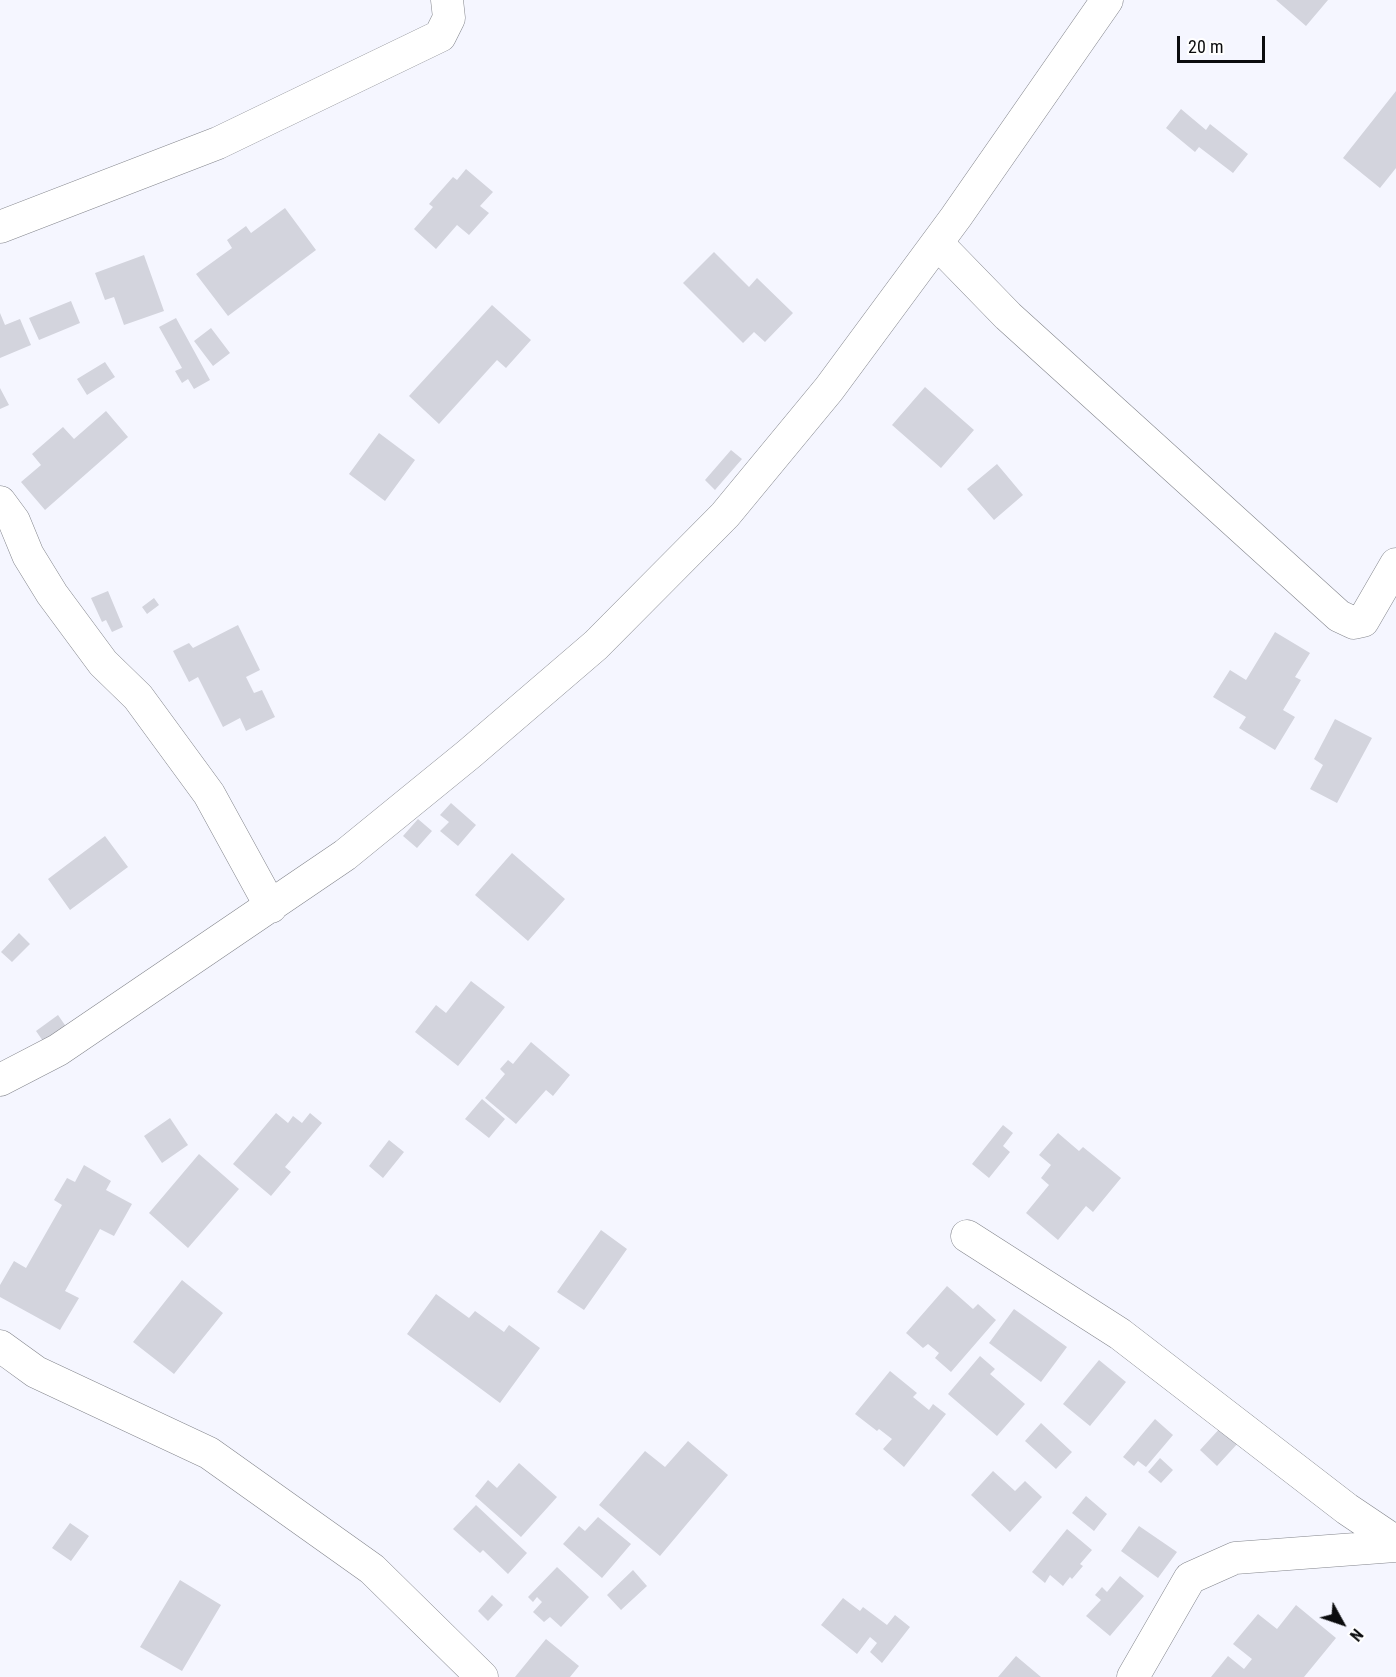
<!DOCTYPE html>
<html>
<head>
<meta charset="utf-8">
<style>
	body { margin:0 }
	#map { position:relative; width:1396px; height:1677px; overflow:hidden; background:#f5f6ff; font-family:"Roboto Condensed",sans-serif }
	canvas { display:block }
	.north { position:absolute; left:1312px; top:1593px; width:60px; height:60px; -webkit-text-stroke:4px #fff; paint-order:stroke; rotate:130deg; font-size:16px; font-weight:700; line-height:24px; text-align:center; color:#0b0c0e }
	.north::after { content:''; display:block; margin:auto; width:21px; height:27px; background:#0b0c0e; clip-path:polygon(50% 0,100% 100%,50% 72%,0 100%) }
	.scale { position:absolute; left:1177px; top:36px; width:88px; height:27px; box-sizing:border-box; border:3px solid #0b0c0e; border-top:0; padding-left:8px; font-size:18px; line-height:21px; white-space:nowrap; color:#0b0c0e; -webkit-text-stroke:4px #fff; paint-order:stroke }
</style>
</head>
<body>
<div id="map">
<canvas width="1396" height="1677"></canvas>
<div class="north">N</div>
<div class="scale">20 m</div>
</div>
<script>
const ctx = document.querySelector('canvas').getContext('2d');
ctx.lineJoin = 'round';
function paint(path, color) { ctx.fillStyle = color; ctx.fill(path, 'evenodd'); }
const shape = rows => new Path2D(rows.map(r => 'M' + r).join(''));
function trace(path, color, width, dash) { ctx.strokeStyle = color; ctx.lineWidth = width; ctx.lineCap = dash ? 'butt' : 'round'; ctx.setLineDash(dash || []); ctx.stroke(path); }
paint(shape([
	[1276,0,1328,0,1306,26],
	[1396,91,1396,168,1380,188,1343,158],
	[1181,109,1206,130,1210,124,1248,154,1233,173,1199,147,1195,152,1166,128],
	[466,169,493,192,480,206,489,213,469,235,457,225,436,249,414,229,433,207,429,204,453,177,457,180],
	[285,208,316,250,228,316,196,274,232,248,227,240,246,226,251,233],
	[714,252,749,287,757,278,793,313,765,342,754,332,743,343,683,283],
	[144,255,164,311,124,325,114,297,105,300,95,273],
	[71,301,80,323,39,340,29,318],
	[492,305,531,340,506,368,497,360,439,424,409,396],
	[0,313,5,325,20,319,31,345,0,358],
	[176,318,210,380,194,389,188,379,182,383,175,371,182,368,159,327],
	[211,328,230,353,213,366,194,341],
	[105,362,115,377,87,395,77,379],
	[925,387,974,430,941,468,892,425],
	[0,388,9,405,0,409],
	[106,411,128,437,45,510,21,482,41,465,32,454,63,427,74,439],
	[379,433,415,460,385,501,349,474],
	[731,450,742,459,715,490,705,480],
	[997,464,1023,495,994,520,967,489],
	[108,591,123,627,112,632,106,620,102,622,91,598],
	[154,598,159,605,147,614,142,607],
	[238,625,260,670,246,677,254,693,262,690,275,717,246,731,240,718,223,727,198,677,189,682,173,651,189,643,193,648],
	[1275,632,1310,653,1295,677,1301,680,1283,710,1295,717,1275,750,1239,728,1246,717,1213,697,1230,670,1246,680],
	[1335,719,1372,738,1337,803,1310,789,1323,765,1314,759],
	[451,803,476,825,458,846,440,831,449,822,440,815],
	[418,819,432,831,417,848,403,836],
	[105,836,128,867,70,910,48,879],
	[512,853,565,899,528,941,475,895],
	[19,933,30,944,12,962,1,952],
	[471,981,505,1007,458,1066,415,1032,436,1005,446,1013],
	[58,1015,67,1028,45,1044,36,1031],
	[531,1042,570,1075,553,1096,546,1090,516,1124,485,1098,505,1074,500,1069,508,1060,513,1064],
	[482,1099,505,1119,489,1138,465,1119],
	[276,1113,288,1123,293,1116,302,1123,310,1113,322,1123,285,1167,291,1172,271,1196,233,1164],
	[170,1118,188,1145,162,1163,144,1136],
	[1003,1125,1013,1133,1003,1146,1010,1152,989,1178,972,1164],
	[1058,1133,1079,1151,1083,1147,1121,1178,1093,1212,1086,1206,1058,1240,1026,1213,1049,1185,1041,1178,1051,1165,1039,1155],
	[389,1140,404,1152,383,1178,369,1166],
	[199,1154,239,1189,188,1248,149,1213],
	[84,1165,111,1181,106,1190,132,1204,114,1236,100,1229,65,1291,79,1298,60,1330,0,1297,0,1285,14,1261,26,1268,62,1205,54,1200,67,1178,75,1182],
	[601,1230,627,1249,584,1310,557,1292],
	[182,1280,223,1313,174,1374,133,1342],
	[947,1286,973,1309,978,1304,996,1320,951,1372,935,1358,939,1353,928,1344,923,1348,906,1333],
	[436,1294,469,1318,475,1311,504,1332,509,1325,540,1348,500,1403,407,1334],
	[1014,1309,1067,1347,1041,1382,989,1343],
	[980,1356,995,1369,990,1374,1025,1404,997,1436,948,1394],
	[1099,1360,1126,1382,1090,1426,1063,1404],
	[890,1371,917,1393,913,1397,929,1410,933,1404,946,1414,904,1467,883,1449,892,1439,879,1429,877,1431,855,1414],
	[1155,1419,1173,1435,1146,1467,1138,1461,1134,1466,1123,1457],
	[1041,1423,1072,1452,1056,1469,1025,1441],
	[1222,1426,1239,1442,1217,1466,1200,1450],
	[688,1441,728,1475,660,1556,599,1505,645,1451,665,1467],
	[1160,1458,1173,1470,1161,1483,1148,1472],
	[519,1463,557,1497,521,1537,475,1496,488,1480,497,1488],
	[993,1471,1015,1491,1025,1481,1042,1497,1010,1532,971,1495],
	[1086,1496,1107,1514,1094,1531,1072,1513],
	[476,1505,527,1553,508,1574,483,1550,480,1553,453,1529],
	[598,1517,631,1544,602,1578,563,1544,579,1526,585,1531],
	[70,1523,89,1536,71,1561,52,1548],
	[1139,1526,1177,1552,1158,1578,1121,1551],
	[1067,1529,1092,1550,1080,1564,1083,1566,1072,1579,1070,1577,1063,1586,1050,1575,1045,1583,1032,1572],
	[557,1567,589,1597,561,1627,550,1617,544,1622,533,1612,542,1602,537,1597,533,1602,528,1597],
	[633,1570,647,1586,621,1610,607,1595],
	[1120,1576,1144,1596,1110,1636,1086,1616,1101,1600,1095,1595,1102,1587,1107,1592],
	[180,1580,221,1605,182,1671,140,1647],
	[492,1595,503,1605,488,1621,478,1611],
	[843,1598,860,1611,863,1607,887,1625,895,1615,910,1627,882,1663,870,1652,877,1643,870,1637,857,1654,821,1625],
	[1296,1605,1336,1638,1304,1677,1211,1677,1228,1656,1244,1669,1252,1659,1233,1644,1258,1614,1277,1629],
	[546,1639,579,1666,570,1677,515,1677],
	[1016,1656,1041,1677,998,1677]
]), '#d3d4dd');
const minor = shape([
	[0,227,218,143,440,36,449,18,447,0],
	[937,243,1008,316,1339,616,1354,623,1363,621,1396,564],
	[0,502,14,521,28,555,52,594,103,663,138,697,209,794,271,907],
	[0,1080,58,1050,345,855,469,754,596,645,725,515,829,389,956,217,1107,0],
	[967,1236,1120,1334,1347,1509,1396,1542],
	[0,1346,36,1372,209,1453,372,1569,482,1677],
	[1133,1677,1190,1578,1235,1558,1396,1546]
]);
trace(minor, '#83858c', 33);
trace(minor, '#fff', 32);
</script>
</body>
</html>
